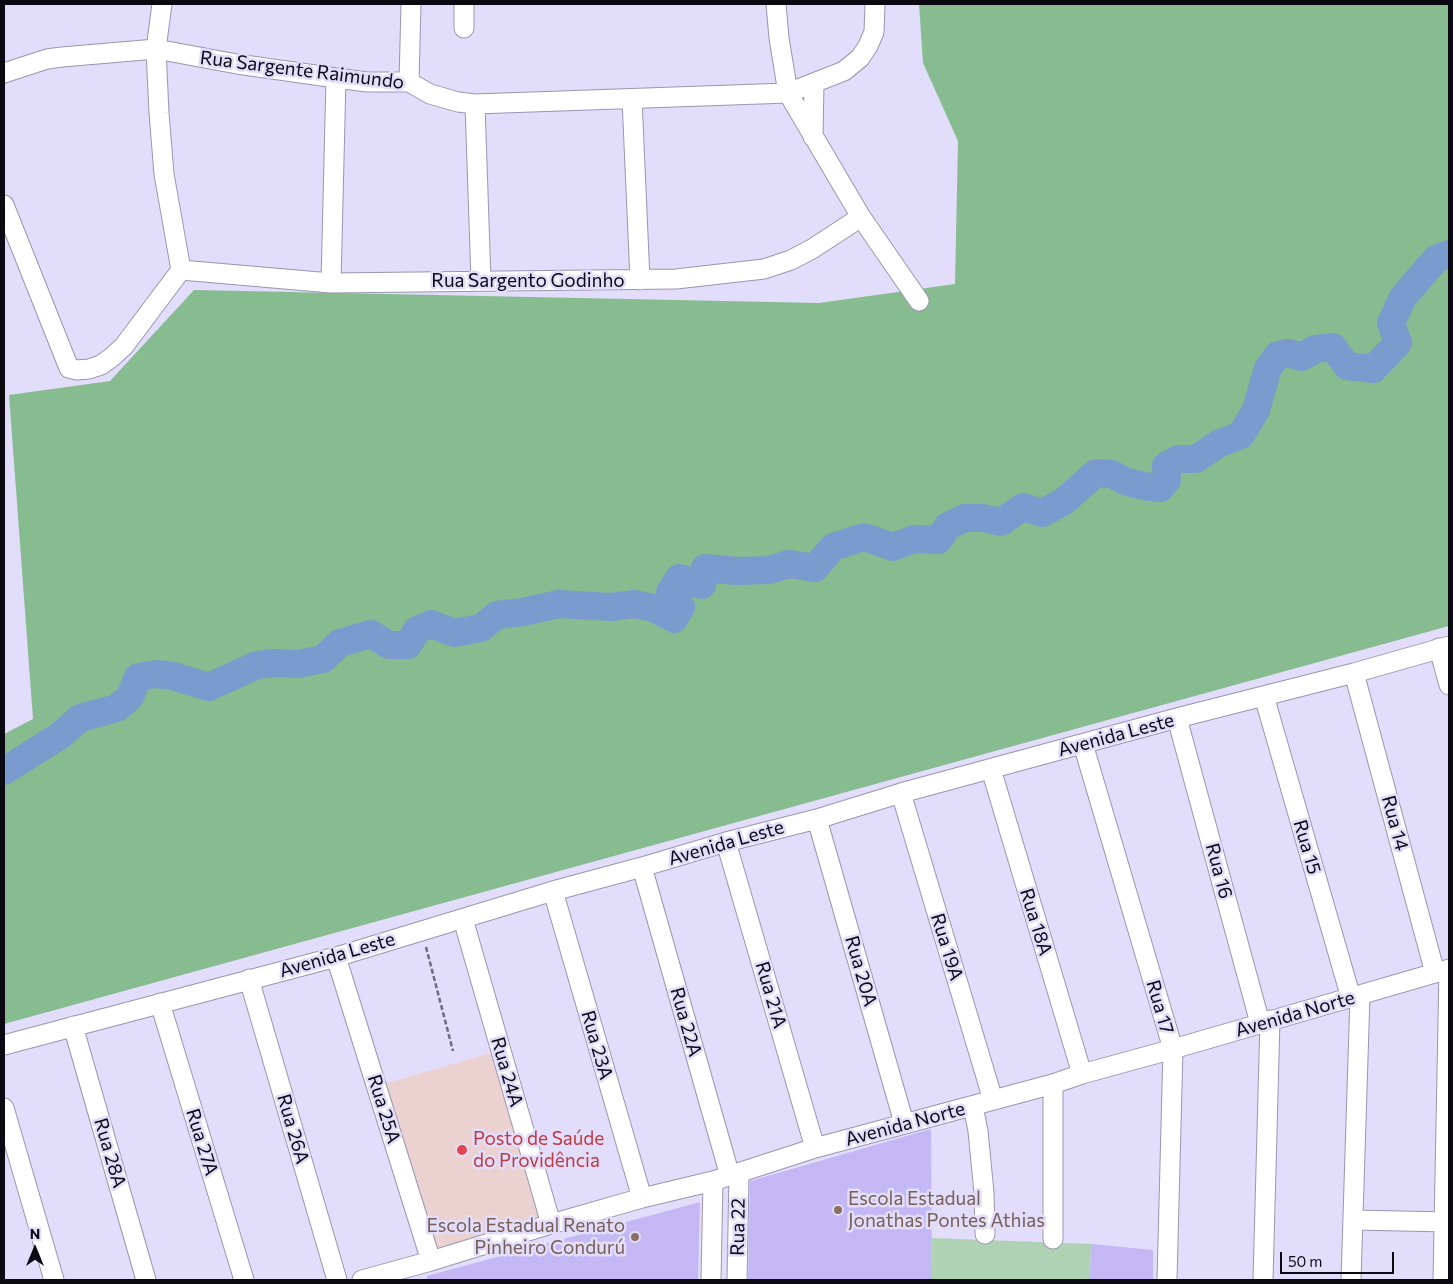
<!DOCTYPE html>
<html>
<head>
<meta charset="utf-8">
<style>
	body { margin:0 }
	#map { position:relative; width:1453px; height:1284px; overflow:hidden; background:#e2ddfb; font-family:Commissioner,sans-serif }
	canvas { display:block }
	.frame { position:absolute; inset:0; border:5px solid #0b0a13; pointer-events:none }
	.north { position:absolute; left:10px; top:1224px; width:50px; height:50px; -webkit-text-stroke:4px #e2ddfb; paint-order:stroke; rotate:0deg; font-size:14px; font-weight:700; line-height:20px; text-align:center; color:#0b0a13 }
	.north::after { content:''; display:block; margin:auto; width:18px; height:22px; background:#0b0a13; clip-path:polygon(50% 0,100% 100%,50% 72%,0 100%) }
	.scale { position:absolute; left:1280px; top:1252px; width:114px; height:22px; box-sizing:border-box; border:2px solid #0b0a13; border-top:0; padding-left:6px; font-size:15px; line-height:18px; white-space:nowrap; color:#0b0a13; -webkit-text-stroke:4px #e2ddfb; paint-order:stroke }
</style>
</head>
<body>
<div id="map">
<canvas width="1453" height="1284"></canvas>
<div class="frame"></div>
<div class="north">N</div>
<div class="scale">50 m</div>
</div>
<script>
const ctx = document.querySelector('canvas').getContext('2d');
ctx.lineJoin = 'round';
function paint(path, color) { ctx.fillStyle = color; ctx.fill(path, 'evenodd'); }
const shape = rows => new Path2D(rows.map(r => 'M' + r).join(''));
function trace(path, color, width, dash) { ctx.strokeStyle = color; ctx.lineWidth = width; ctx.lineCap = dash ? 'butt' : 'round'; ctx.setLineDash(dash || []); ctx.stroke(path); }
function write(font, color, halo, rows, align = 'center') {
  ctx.font = font + ' Commissioner,sans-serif'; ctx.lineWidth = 5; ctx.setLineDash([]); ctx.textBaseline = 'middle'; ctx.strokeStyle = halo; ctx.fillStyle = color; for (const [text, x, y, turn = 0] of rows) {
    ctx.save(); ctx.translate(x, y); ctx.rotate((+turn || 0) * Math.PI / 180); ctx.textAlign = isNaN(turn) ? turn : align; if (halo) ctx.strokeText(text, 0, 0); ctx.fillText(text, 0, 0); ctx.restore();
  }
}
paint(shape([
	[491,1053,541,1216,436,1253,384,1084]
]), '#ebd1d0');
paint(shape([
	[932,1238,1091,1244,1090,1280,932,1280]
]), '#afd2b4');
paint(shape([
	[919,4,1449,4,1449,626,4,1024,4,734,33,719,9,395,110,381,194,290,819,303,955,284,958,141,923,63]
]), '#86bc8f');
trace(shape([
	[4,771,61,735,80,718,117,708,130,697,138,677,156,674,173,676,209,687,257,665,274,663,298,664,323,659,340,643,371,634,389,645,408,645,417,630,431,624,454,633,481,628,497,615,523,612,559,604,611,607,634,604,654,608,674,619,681,607,670,592,679,578,702,585,705,568,737,571,769,570,789,564,815,568,833,547,864,537,893,547,914,539,938,540,948,526,965,518,983,518,1001,522,1023,507,1042,513,1063,502,1096,473,1112,474,1125,481,1143,486,1160,488,1167,480,1166,466,1178,459,1196,459,1218,444,1241,435,1256,410,1268,368,1278,355,1288,353,1302,357,1315,349,1333,347,1347,366,1373,369,1398,343,1391,323,1403,297,1436,259,1449,254]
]), '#7a9bce', 28);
paint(shape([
	[931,1129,932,1280,748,1280,750,1181],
	[700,1202,698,1280,427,1280,427,1276],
	[1091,1244,1153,1250,1153,1280,1090,1280]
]), '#c3b8f4');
const minor = shape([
	[162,4,156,49,159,113,164,174,181,270],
	[464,4,464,28],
	[776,4,779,38,788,93,861,217,919,301],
	[4,73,47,59,62,57,156,49,237,64,336,78,367,82,409,82,430,94,458,102,475,104,788,93,844,71,860,58,868,46,874,32,875,4],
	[409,82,411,4],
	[632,99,640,280],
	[475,104,481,281],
	[813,137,814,83],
	[4,205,69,368,77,370,89,369,101,365,112,357,124,346,181,270],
	[181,270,331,283,676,279,764,269,791,260,812,249,861,217],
	[331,283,336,78],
	[1439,648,1449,685],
	[1354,673,1435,973],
	[1264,696,1351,998],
	[1177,718,1260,1023],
	[1083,744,1173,1049,1167,1280],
	[991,769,1082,1074],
	[901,793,993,1100],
	[817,819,904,1123],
	[726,842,815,1148],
	[642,867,730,1176],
	[553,891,642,1198],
	[463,919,551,1224],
	[336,957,431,1261],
	[249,979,337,1280],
	[160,1003,244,1280],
	[73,1026,146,1280],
	[4,1045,336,957,553,891,642,867,726,842,817,819,901,793,1177,718,1354,673,1449,646],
	[1053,1084,1053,1239],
	[973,1106,978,1131,984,1193,985,1234],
	[4,1108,54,1280],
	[1353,1220,1449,1222],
	[362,1280,431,1261,551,1224,642,1198,713,1181,815,1148,1053,1084,1082,1074,1173,1049,1449,969],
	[711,1280,713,1181],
	[737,1280,739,1174],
	[1263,1280,1270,1020],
	[1351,1280,1360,995],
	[1443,1280,1449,969]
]);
trace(minor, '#9a95b1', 21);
trace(shape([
	[426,947,453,1051]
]), '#6e6b7e', 2.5, [5, 2.5]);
trace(minor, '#fff', 19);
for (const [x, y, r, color] of [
	[462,1150,6,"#e0444e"],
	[838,1210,5,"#8d6e63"],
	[635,1237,5,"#8d6e63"]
]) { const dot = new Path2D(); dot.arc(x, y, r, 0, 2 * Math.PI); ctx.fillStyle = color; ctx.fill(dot); trace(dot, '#e2ddfb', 2); }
write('19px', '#0b0a13', '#e2ddfb', [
	["Rua Sargente Raimundo",302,70,7],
	["Rua Sargento Godinho",528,281],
	["Avenida Leste",1116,735,-15],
	["Rua 14",1395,823,75],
	["Avenida Leste",726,843,-16],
	["Rua 15",1307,847,74],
	["Rua 16",1219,871,75],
	["Rua 18A",1036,922,73],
	["Rua 19A",947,947,73],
	["Avenida Leste",337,955,-16],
	["Rua 20A",861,971,74],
	["Rua 21A",771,995,74],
	["Rua 17",1160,1007,74],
	["Avenida Norte",1295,1014,-16],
	["Rua 22A",686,1022,74],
	["Rua 23A",597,1045,74],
	["Rua 24A",507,1072,74],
	["Rua 25A",384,1109,73],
	["Avenida Norte",905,1124,-15],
	["Rua 26A",293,1129,74],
	["Rua 27A",202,1142,73],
	["Rua 28A",110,1153,74],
	["Rua 22",738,1227,-89]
]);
write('19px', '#be3a42', '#e2ddfb', [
	["Posto de Saúde",473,1139],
	["do Providência",473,1161]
], 'left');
write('19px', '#785e54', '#e2ddfb', [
	["Escola Estadual",848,1199],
	["Jonathas Pontes Athias",848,1221],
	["Escola Estadual Renato",625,1226,"right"],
	["Pinheiro Condurú",625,1248,"right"]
], 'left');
</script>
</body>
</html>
